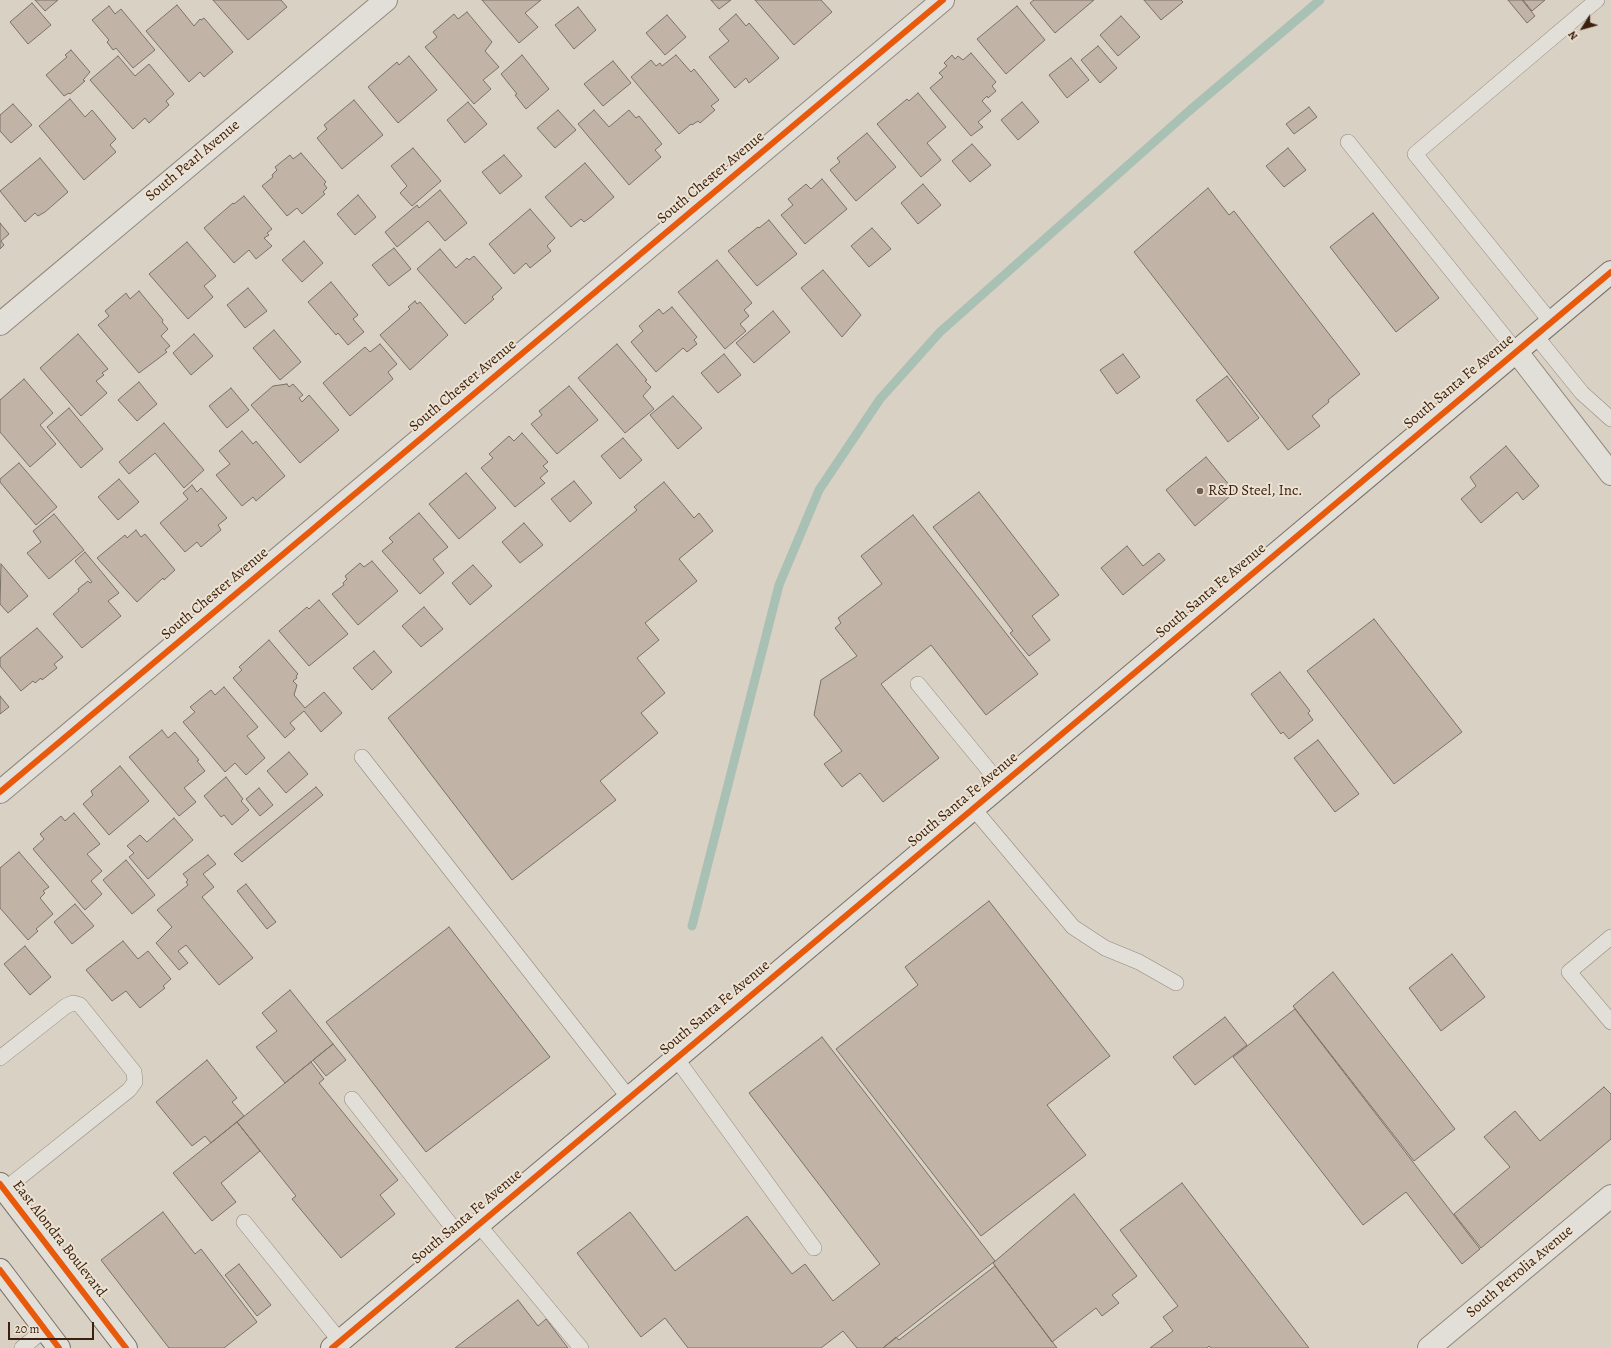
<!DOCTYPE html>
<html>
<head>
<meta charset="utf-8">
<style>
	body { margin:0 }
	#map { position:relative; width:1611px; height:1348px; overflow:hidden; background:#d9d1c4; font-family:Alegreya,serif }
	canvas { display:block }
	.north { position:absolute; left:1563px; top:8px; width:40px; height:40px; -webkit-text-stroke:3px #ece2d3; paint-order:stroke; rotate:233deg; font-size:11px; font-weight:700; line-height:16px; text-align:center; color:#3b200d }
	.north::after { content:''; display:block; margin:auto; width:14px; height:18px; background:#3b200d; clip-path:polygon(50% 0,100% 100%,50% 72%,0 100%) }
	.scale { position:absolute; left:8px; top:1322px; width:86px; height:18px; box-sizing:border-box; border:2px solid #3b200d; border-top:0; padding-left:5px; font-size:12px; line-height:14px; white-space:nowrap; color:#3b200d; -webkit-text-stroke:3px #ece2d3; paint-order:stroke }
</style>
</head>
<body>
<div id="map">
<canvas width="1611" height="1348"></canvas>
<div class="north">N</div>
<div class="scale">20 m</div>
</div>
<script>
const ctx = document.querySelector('canvas').getContext('2d');
ctx.lineJoin = 'round';
const shape = rows => new Path2D(rows.map(r => 'M' + r).join(''));
function trace(path, color, width, dash) { ctx.strokeStyle = color; ctx.lineWidth = width; ctx.lineCap = dash ? 'butt' : 'round'; ctx.setLineDash(dash || []); ctx.stroke(path); }
function paint(path, color) { ctx.fillStyle = color; ctx.fill(path, 'evenodd'); }
function write(font, color, halo, rows, align = 'center') {
  ctx.font = font + ' Alegreya,serif'; ctx.lineWidth = 4; ctx.setLineDash([]); ctx.textBaseline = 'middle'; ctx.strokeStyle = halo; ctx.fillStyle = color; for (const [text, x, y, turn = 0] of rows) {
    ctx.save(); ctx.translate(x, y); ctx.rotate((+turn || 0) * Math.PI / 180); ctx.textAlign = isNaN(turn) ? turn : align; if (halo) ctx.strokeText(text, 0, 0); ctx.fillText(text, 0, 0); ctx.restore();
  }
}
trace(shape([
	[692,926,779,585,819,490,880,399,940,332,1189,111,1320,0]
]), '#a9c0b4', 9);
const building = shape([
	[35,0,58,0,45,11,35,0],
	[213,0,281,0,287,7,248,40,213,0],
	[482,0,541,0,525,13,538,27,519,43,482,0],
	[711,0,731,0,719,9,711,0],
	[755,0,821,0,832,12,794,45,755,0],
	[1034,0,1094,0,1055,33,1030,3,1034,0],
	[1144,0,1181,0,1183,2,1161,20,1144,0],
	[1508,0,1522,0,1535,16,1527,23,1508,0],
	[1523,0,1545,0,1532,11,1523,0],
	[32,3,51,25,28,44,10,22,32,3],
	[177,5,194,26,200,19,201,20,204,18,233,52,204,77,200,72,189,82,146,31,177,5],
	[109,6,115,14,121,9,155,50,133,68,116,48,113,50,107,42,109,40,92,20,109,6],
	[1017,6,1045,40,1006,74,977,39,1017,6],
	[578,7,596,30,574,49,555,25,578,7],
	[467,12,492,42,485,51,499,67,483,80,491,89,474,104,425,47,437,37,433,32,454,14,458,19,467,12],
	[736,14,746,26,749,23,779,58,749,83,746,78,735,88,709,57,729,41,719,29,736,14],
	[667,15,686,37,665,55,646,33,667,15],
	[1121,16,1140,37,1118,56,1100,35,1121,16],
	[1098,46,1117,68,1100,83,1081,60,1098,46],
	[71,50,90,72,83,80,85,81,70,94,69,93,64,96,46,75,67,57,65,55,71,50],
	[971,53,996,82,992,86,996,91,988,98,987,96,982,101,991,111,978,122,983,127,971,136,930,88,943,77,939,73,947,66,944,63,952,55,955,59,958,56,963,60,971,53],
	[522,55,549,89,526,109,515,95,517,94,501,74,522,55],
	[676,55,691,72,694,69,719,100,711,106,715,110,700,123,698,121,692,125,691,124,679,134,631,77,651,60,656,66,660,63,662,66,676,55],
	[118,56,135,76,149,64,174,94,166,101,169,105,149,123,145,118,133,129,90,80,118,56],
	[409,56,437,90,398,123,368,87,397,62,399,65,409,56],
	[1071,58,1089,80,1067,98,1049,75,1071,58],
	[613,61,631,83,603,106,584,84,613,61],
	[918,93,946,127,927,143,941,160,921,177,877,124,907,99,909,101,918,93],
	[70,99,85,117,92,110,116,139,110,145,116,152,84,180,39,126,70,99],
	[354,100,383,135,342,169,317,138,327,129,324,125,354,100],
	[468,102,487,124,465,143,447,120,468,102],
	[1022,102,1039,122,1018,140,1001,120,1022,102],
	[13,104,32,125,11,143,0,131,0,115,13,104],
	[1309,107,1317,117,1294,134,1286,124,1309,107],
	[558,110,576,130,555,148,537,128,558,110],
	[594,110,609,127,629,110,636,118,639,116,662,144,655,150,661,157,629,185,578,124,594,110],
	[867,133,896,167,856,201,830,170,840,162,837,158,867,133],
	[972,144,991,165,970,182,952,161,972,144],
	[413,148,441,181,412,206,400,193,407,186,391,166,413,148],
	[1288,148,1306,170,1284,187,1266,166,1288,148],
	[301,153,326,182,324,184,327,188,323,192,325,194,302,214,297,208,287,216,262,186,273,177,272,175,277,170,275,167,290,155,293,159,301,153],
	[504,155,522,176,500,194,482,172,504,155],
	[40,158,68,192,45,212,38,216,35,213,25,222,0,191,40,158],
	[585,163,614,197,591,217,584,222,581,219,571,227,545,197,585,163],
	[822,179,847,209,805,244,781,215,793,205,788,199,806,184,811,189,822,179],
	[923,184,941,205,918,224,901,203,923,184],
	[1208,188,1229,215,1234,211,1360,374,1328,400,1329,402,1312,416,1320,426,1288,450,1134,252,1208,188],
	[440,190,467,223,445,241,428,221,397,247,385,232,417,205,419,208,440,190],
	[358,195,376,217,355,235,337,214,358,195],
	[244,196,272,229,267,233,269,235,264,238,272,246,256,259,249,250,234,263,204,228,233,203,234,204,244,196],
	[530,209,555,238,547,246,551,251,530,268,526,263,514,274,489,244,530,209],
	[1373,213,1439,298,1396,332,1330,247,1373,213],
	[769,220,797,254,757,286,728,251,758,227,759,228,769,220],
	[0,223,9,234,1,241,4,245,0,249,0,223],
	[872,228,891,249,869,267,851,246,872,228],
	[304,241,323,263,302,282,282,260,304,241],
	[187,242,216,276,204,286,213,297,188,319,149,274,187,242],
	[394,248,411,269,389,286,372,265,394,248],
	[440,249,456,268,467,258,469,260,474,256,502,288,492,297,494,299,465,324,417,269,440,249],
	[717,260,752,303,744,310,749,316,740,324,746,331,725,349,678,292,717,260],
	[823,270,861,315,842,337,801,288,823,270],
	[331,282,358,315,353,319,364,332,348,345,338,333,336,335,308,302,331,282],
	[248,288,267,311,245,328,227,305,248,288],
	[139,291,163,320,162,322,168,329,161,336,170,346,165,350,167,352,139,373,98,325,109,316,105,311,126,293,130,299,139,291],
	[415,301,417,304,420,302,448,335,410,370,380,335,410,309,408,307,415,301],
	[672,307,697,337,694,340,697,344,687,352,683,348,656,372,631,342,643,331,639,326,659,309,663,314,672,307],
	[773,311,790,332,754,363,736,343,773,311],
	[274,330,301,362,280,380,253,348,274,330],
	[78,334,108,369,102,373,104,375,96,381,107,393,81,416,40,368,78,334],
	[194,334,213,356,191,375,173,353,194,334],
	[380,344,397,364,388,372,393,379,350,416,323,383,365,347,370,352,380,344],
	[617,344,647,380,645,381,651,387,643,396,654,409,625,433,578,378,617,344],
	[724,354,741,375,718,393,701,373,724,354],
	[1123,354,1140,377,1117,394,1100,370,1123,354],
	[1227,376,1259,418,1228,442,1196,400,1227,376],
	[24,379,53,413,40,425,56,444,30,467,0,432,0,400,24,379],
	[139,382,157,404,137,421,118,400,139,382],
	[287,384,289,387,293,384,303,395,299,398,302,402,309,395,339,430,300,463,251,405,273,386,287,384],
	[569,386,598,420,557,454,531,424,542,415,539,411,569,386],
	[231,388,249,410,227,428,209,406,231,388],
	[673,396,702,428,678,449,650,415,673,396],
	[69,408,103,449,81,468,47,427,69,408],
	[164,423,204,470,184,488,155,453,129,474,119,462,164,423],
	[242,431,253,444,256,441,285,476,256,501,253,497,242,506,216,475,230,464,219,451,242,431],
	[522,433,548,462,543,466,548,471,540,478,545,483,515,507,481,468,493,458,489,454,509,436,514,441,522,433],
	[623,438,642,460,620,479,601,456,623,438],
	[1506,446,1539,486,1523,500,1517,492,1481,523,1461,499,1476,486,1470,477,1506,446],
	[1206,457,1235,492,1195,526,1166,490,1206,457],
	[19,463,57,507,36,525,0,482,0,479,19,463],
	[466,473,496,508,459,539,429,504,466,473],
	[119,479,139,502,118,520,98,497,119,479],
	[574,481,592,503,570,522,551,499,574,481],
	[664,482,694,518,699,513,713,531,679,559,697,581,645,623,659,640,637,658,665,693,641,713,658,733,600,781,616,800,512,880,388,718,637,510,634,507,664,482],
	[192,485,197,492,201,488,227,518,218,525,221,530,201,547,197,542,185,552,160,523,188,499,183,493,192,485],
	[979,492,1059,595,1032,616,1050,640,1029,656,1010,633,1013,631,933,527,979,492],
	[419,513,448,547,433,559,444,573,420,594,382,551,393,542,389,538,419,513],
	[54,514,84,550,49,579,27,553,41,542,33,531,54,514],
	[913,515,1038,674,986,715,931,645,881,684,939,758,883,802,860,773,842,787,824,764,842,751,814,715,821,680,857,656,835,628,841,623,838,618,882,584,861,556,913,515],
	[524,523,543,545,520,563,502,542,524,523],
	[136,530,141,537,145,534,175,570,164,580,163,578,137,602,97,558,125,535,127,538,136,530],
	[1127,546,1143,566,1159,553,1165,560,1123,595,1101,568,1127,546],
	[85,552,119,593,108,601,121,616,82,648,53,614,79,591,78,589,88,581,90,583,92,582,75,561,85,552],
	[372,561,398,591,358,625,332,594,344,585,343,583,347,579,345,576,360,563,364,567,372,561],
	[1,564,28,596,8,613,0,604,1,564],
	[473,565,492,586,470,605,452,583,473,565],
	[319,600,348,634,309,666,279,631,307,607,309,609,319,600],
	[424,607,443,629,421,647,402,626,424,607],
	[1374,619,1462,732,1394,784,1307,671,1374,619],
	[37,628,63,657,54,664,57,668,42,680,41,678,35,683,33,681,21,691,0,666,0,658,37,628],
	[269,640,298,674,296,676,297,678,293,681,297,685,294,695,305,708,324,692,342,713,321,732,304,711,290,723,295,729,285,738,233,678,242,670,239,667,269,640],
	[374,651,392,672,372,690,353,668,374,651],
	[1280,672,1310,711,1308,713,1313,720,1289,739,1283,732,1281,734,1251,694,1280,672],
	[224,687,258,727,247,736,265,758,246,775,235,763,225,772,183,722,195,712,190,707,211,690,215,695,224,687],
	[0,696,9,707,0,714,0,696],
	[162,730,168,738,175,732,199,760,197,761,205,771,184,788,196,802,179,816,129,757,162,730],
	[1318,740,1359,794,1335,812,1294,758,1318,740],
	[289,752,308,774,286,793,267,771,289,752],
	[120,766,149,801,109,835,83,804,93,795,91,791,120,766],
	[226,777,243,799,241,801,249,810,232,825,224,815,221,817,204,796,226,777],
	[316,787,323,795,242,862,234,854,316,787],
	[259,788,273,805,260,816,246,799,259,788],
	[74,813,100,844,87,854,102,871,91,881,102,894,85,910,33,849,44,839,40,834,61,816,65,821,74,813],
	[174,818,193,840,148,879,129,857,134,853,127,846,140,835,147,842,174,818],
	[19,852,49,887,43,891,45,893,40,898,53,914,36,929,38,931,28,940,0,908,0,868,19,852],
	[208,855,216,864,203,874,214,887,202,897,253,958,219,985,186,945,178,951,188,963,179,970,156,943,172,927,157,910,188,885,186,882,188,880,183,874,208,855],
	[126,860,155,895,132,914,103,880,126,860],
	[246,884,276,922,267,929,237,891,246,884],
	[989,901,1110,1056,1047,1105,1086,1155,981,1236,836,1049,918,985,905,967,989,901],
	[75,904,94,926,72,944,54,922,75,904],
	[449,927,550,1057,426,1152,326,1022,449,927],
	[123,941,138,959,148,951,171,979,163,986,165,988,140,1008,126,991,112,1001,86,970,123,941],
	[25,946,51,977,30,995,4,964,25,946],
	[1452,954,1485,997,1441,1031,1409,988,1452,954],
	[1333,972,1455,1129,1414,1161,1293,1006,1333,972],
	[290,990,333,1044,285,1083,256,1047,277,1031,262,1013,290,990],
	[1295,1009,1480,1249,1462,1264,1406,1192,1363,1225,1233,1057,1295,1009],
	[1225,1017,1247,1045,1195,1085,1173,1057,1225,1017],
	[822,1037,995,1261,883,1348,857,1348,843,1331,821,1348,688,1348,665,1318,641,1337,577,1253,630,1212,675,1271,747,1216,792,1274,805,1264,833,1301,880,1264,749,1093,822,1037],
	[333,1044,346,1060,326,1076,313,1060,333,1044],
	[207,1060,237,1098,232,1102,244,1116,211,1143,205,1136,192,1146,156,1102,207,1060],
	[311,1062,324,1079,319,1083,398,1180,380,1195,395,1214,341,1258,292,1199,296,1196,237,1122,311,1062],
	[1604,1087,1611,1094,1611,1139,1481,1248,1454,1214,1510,1167,1484,1137,1515,1111,1540,1141,1604,1087],
	[237,1122,260,1151,221,1183,236,1202,212,1221,173,1173,237,1122],
	[1182,1183,1309,1348,1211,1348,1209,1346,1207,1348,1150,1348,1173,1331,1163,1317,1178,1306,1120,1230,1182,1183],
	[1074,1194,1137,1276,1112,1295,1119,1303,1102,1316,1096,1308,1052,1342,993,1263,1074,1194],
	[163,1212,195,1254,201,1249,257,1322,224,1348,169,1348,101,1260,163,1212],
	[239,1264,271,1305,257,1316,225,1275,239,1264],
	[995,1266,1057,1348,883,1348,896,1337,899,1340,995,1266],
	[518,1300,538,1326,546,1319,568,1348,455,1348,518,1300]
]);
paint(building, '#c2b3a7');
trace(building, '#7a7168', 1);
const service = shape([
	[1348,142,1516,351],
	[1551,322,1415,154,1597,0],
	[1535,335,1582,393,1611,419],
	[918,684,1001,785],
	[362,757,629,1098],
	[973,808,1073,927,1105,948,1139,962,1176,983],
	[1611,937,1569,972,1611,1022],
	[0,1058,66,1006,73,1003,80,1005,134,1072,135,1082,129,1090,4,1190],
	[676,1058,814,1248],
	[352,1099,461,1238],
	[244,1222,340,1341],
	[478,1224,581,1348],
	[22,1348,45,1329]
]);
const minor = shape([
	[0,324,386,0],
	[1516,351,1611,474],
	[0,792,943,0],
	[1429,1348,1611,1196]
]);
const secondary = shape([
	[0,1184,126,1348],
	[0,1270,59,1348],
	[332,1348,1611,272]
]);
trace(service, '#91897f', 16);
trace(minor, '#91897f', 24);
trace(secondary, '#7a7168', 24);
trace(service, '#e2ded8', 15);
trace(minor, '#e2ded8', 22);
trace(secondary, '#e2ded8', 22);
trace(shape([
	[0,792,943,0],
	[0,1184,126,1348],
	[0,1270,59,1348],
	[332,1348,1611,272]
]), '#e8590c', 6);
for (const [x, y, r, color] of [
	[1200,491,4,"#725e4d"]
]) { const dot = new Path2D(); dot.arc(x, y, r, 0, 2 * Math.PI); ctx.fillStyle = color; ctx.fill(dot); trace(dot, '#ece2d3', 1.5); }
write('15px', '#3b200d', '#ece2d3', [
	["South Pearl Avenue",193,161,-40],
	["South Chester Avenue",711,178,-40],
	["South Santa Fe Avenue",1459,382,-40],
	["South Chester Avenue",463,386,-40],
	["South Santa Fe Avenue",1211,591,-40],
	["South Chester Avenue",215,594,-40],
	["South Santa Fe Avenue",963,800,-40],
	["South Santa Fe Avenue",715,1008,-40],
	["South Santa Fe Avenue",467,1217,-40],
	["East Alondra Boulevard",59,1239,52],
	["South Petrolia Avenue",1520,1272,-40]
]);
write('15px', '#3b200d', '#ece2d3', [
	["R&D Steel, Inc.",1208,491]
], 'left');
</script>
</body>
</html>
